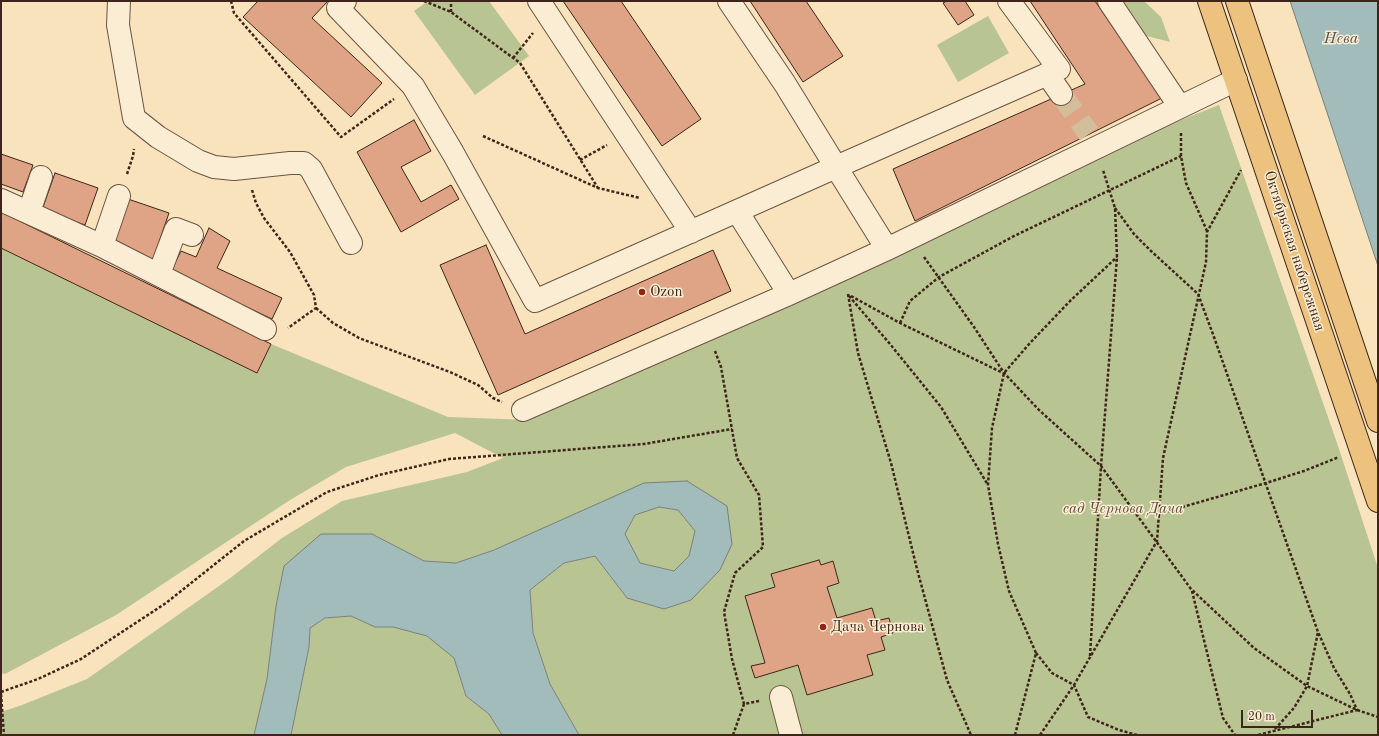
<!DOCTYPE html>
<html>
<head>
<meta charset="utf-8">
<style>
	body { margin:0 }
	#map { position:relative; width:1379px; height:736px; overflow:hidden; background:#f8e3bc; font-family:"Old Standard TT",serif }
	canvas { display:block }
	.frame { position:absolute; inset:0; border:2px solid #3f2519; pointer-events:none }
	.scale { position:absolute; left:1241px; top:710px; width:72px; height:18px; box-sizing:border-box; border:2px solid #3f2519; border-top:0; padding-left:5px; font-size:12px; line-height:14px; white-space:nowrap; color:#3f2519; -webkit-text-stroke:3px #faedd3; paint-order:stroke }
</style>
</head>
<body>
<div id="map">
<canvas width="1379" height="736"></canvas>
<div class="frame"></div>
<div class="scale">20 m</div>
</div>
<script>
const ctx = document.querySelector('canvas').getContext('2d');
ctx.lineJoin = 'round';
function paint(path, color) { ctx.fillStyle = color; ctx.fill(path, 'evenodd'); }
const shape = rows => new Path2D(rows.map(r => 'M' + r).join(''));
function trace(path, color, width, dash) { ctx.strokeStyle = color; ctx.lineWidth = width; ctx.lineCap = dash ? 'butt' : 'round'; ctx.setLineDash(dash || []); ctx.stroke(path); }
function write(font, color, halo, rows, align = 'center') {
  ctx.font = font + ' "Old Standard TT",serif'; ctx.lineWidth = 3; ctx.setLineDash([]); ctx.textBaseline = 'middle'; ctx.strokeStyle = halo; ctx.fillStyle = color; for (const [text, x, y, turn = 0] of rows) {
    ctx.save(); ctx.translate(x, y); ctx.rotate((+turn || 0) * Math.PI / 180); ctx.textAlign = isNaN(turn) ? turn : align; if (halo) ctx.strokeText(text, 0, 0); ctx.fillText(text, 0, 0); ctx.restore();
  }
}
paint(shape([
	[428,1,489,1,529,56,475,95,414,11],
	[1121,1,1144,1,1161,17,1170,42,1143,35],
	[988,16,1009,53,958,82,937,45],
	[1219,105,1337,443,1378,568,1378,735,579,735,550,684,533,633,530,590,564,563,595,556,627,598,720,570,687,481,456,563,424,561,372,534,284,566,276,606,267,679,254,735,1,735,1,712,22,705,87,679,229,579,282,538,342,501,467,472,503,458,455,433,346,467,290,500,116,615,5,674,1,673,1,248,257,373,271,344,448,417,529,420,1166,126],
	[658,507,678,510,695,531,689,556,674,571,640,563,625,534,635,515],
	[351,616,375,627,393,627,427,636,454,658,466,696,489,714,502,735,291,735,309,647,310,628,325,618]
]), '#b9c493');
const water = shape([
	[1290,1,1378,1,1378,266,1290,1],
	[687,481,727,506,732,544,720,570,691,600,664,609,627,598,595,556,564,563,530,590,533,633,550,684,579,735,502,735,489,714,466,696,454,658,427,636,393,627,375,627,351,616,325,618,310,628,309,647,291,735,254,735,267,679,276,606,284,566,321,534,372,534,424,561,456,563,494,550,644,483,687,481],
	[659,507,678,510,695,531,689,556,674,571,640,563,625,534,635,515,659,507]
]);
paint(water, '#a1bcba');
trace(water, '#7a807a', 1);
const building = shape([
	[258,1,328,1,312,18,382,83,351,117,243,17,258,1],
	[563,1,621,1,701,119,662,146,563,1],
	[750,1,806,1,843,56,803,82,750,1],
	[947,1,965,1,974,15,958,25,943,3,947,1],
	[1030,1,1095,1,1162,98,915,221,893,169,1085,84,1030,1],
	[414,120,431,151,401,167,421,202,451,185,459,199,401,232,357,152,414,120],
	[1,154,33,165,23,192,1,184,1,154],
	[55,173,98,188,85,225,42,210,55,173],
	[128,199,169,213,152,262,111,247,128,199],
	[1,212,271,344,257,373,1,248,1,212],
	[209,228,230,241,217,268,282,298,272,319,171,271,181,251,196,257,209,228],
	[486,245,525,334,713,250,731,291,498,395,440,265,486,245],
	[819,560,821,565,833,561,839,583,827,587,837,618,872,608,876,621,889,618,893,633,881,637,885,650,867,655,873,675,807,695,798,665,755,678,751,666,765,663,745,596,775,587,771,574,819,560]
]);
paint(building, '#dfa385');
trace(building, '#3f2519', 1);
trace(shape([
	[1061,94,1089,134]
]), '#d3bd9b', 22, [22, 11]);
const minor = shape([
	[119,1,118,25,134,118,158,137,198,161,214,167,234,169,290,163,304,163,311,169,351,243],
	[345,1,338,8,413,86,453,153,535,301,836,167,887,249],
	[539,1,691,232],
	[729,1,785,84,836,167,1059,69,1009,1],
	[1109,1,1180,107],
	[1047,74,1061,94],
	[1,200,102,246,265,329],
	[737,211,789,294],
	[29,212,41,177],
	[102,246,119,196],
	[159,274,176,229,192,235],
	[523,410,789,294,887,249,1236,80],
	[781,697,791,735]
]);
const major = shape([
	[1209,1,1378,501],
	[1237,1,1378,421]
]);
trace(minor, '#6d5442', 24);
trace(major, '#3f2519', 24);
trace(shape([
	[231,1,234,13,341,137,394,99],
	[424,1,451,12,520,63,598,188],
	[451,12,451,1],
	[513,58,533,33],
	[1181,133,1181,156,1186,183,1207,231],
	[483,136,598,188,640,198],
	[580,160,607,145],
	[127,174,133,156,134,149],
	[252,190,256,203,264,218,290,252,314,295,316,308,288,328],
	[1115,208,1134,234,1151,251,1198,294,1214,337,1318,632,1334,668,1350,694,1357,710,1258,735],
	[924,257,974,327,1004,373,1039,410,1101,466,1191,589,1254,648,1307,686,1357,710,1378,717],
	[848,294,858,353,891,463,917,569,947,680,971,735],
	[849,296,890,344,941,407,988,485],
	[851,296,900,323,1003,373],
	[316,308,333,323,359,338,450,372,478,385,493,398,502,402],
	[900,323,910,301,939,277,1014,236,1181,156],
	[715,351,721,367,737,458,759,495,763,547,735,573,724,612,732,659,744,704,759,701],
	[1158,514,1266,483,1304,471,1339,457],
	[1192,591,1223,718,1235,735],
	[1036,653,1052,673,1074,685,1088,717,1119,730,1137,735],
	[1090,656,1101,466,1117,257,1115,208,1103,170],
	[1,692,38,679,81,659,166,603,244,541,327,492,379,475,449,459,644,444,732,429],
	[1,694,4,735],
	[1275,729,1294,708,1307,686,1318,632],
	[733,735,744,704],
	[1015,735,1036,653,1009,591,998,544,988,485,992,428,1004,373,1030,343,1070,301,1117,257],
	[1040,735,1074,685,1157,541,1163,458,1206,262,1207,232,1241,170]
]), '#3f2519', 2.5, [3, 2]);
trace(minor, '#faedd3', 22);
trace(major, '#ecc27e', 22);
for (const [x, y, r, color] of [
	[642,292,4,"#8f2418"],
	[823,627,4,"#8f2418"]
]) { const dot = new Path2D(); dot.arc(x, y, r, 0, 2 * Math.PI); ctx.fillStyle = color; ctx.fill(dot); trace(dot, '#faedd3', 1.5); }
write('15px', '#3f2519', '#faedd3', [
	["Октябрьская набережная",1294,251,72]
]);
write('15px', '#3f2519', '#faedd3', [
	["Ozon",650,292],
	["Дача Чернова",831,627]
], 'left');
write('italic 15px', '#5e4d38', '#faedd3', [
	["сад Чернова Дача",1123,509]
]);
write('italic 16px', '#5c5249', '#faedd3', [
	["Нева",1341,39]
]);
</script>
</body>
</html>
